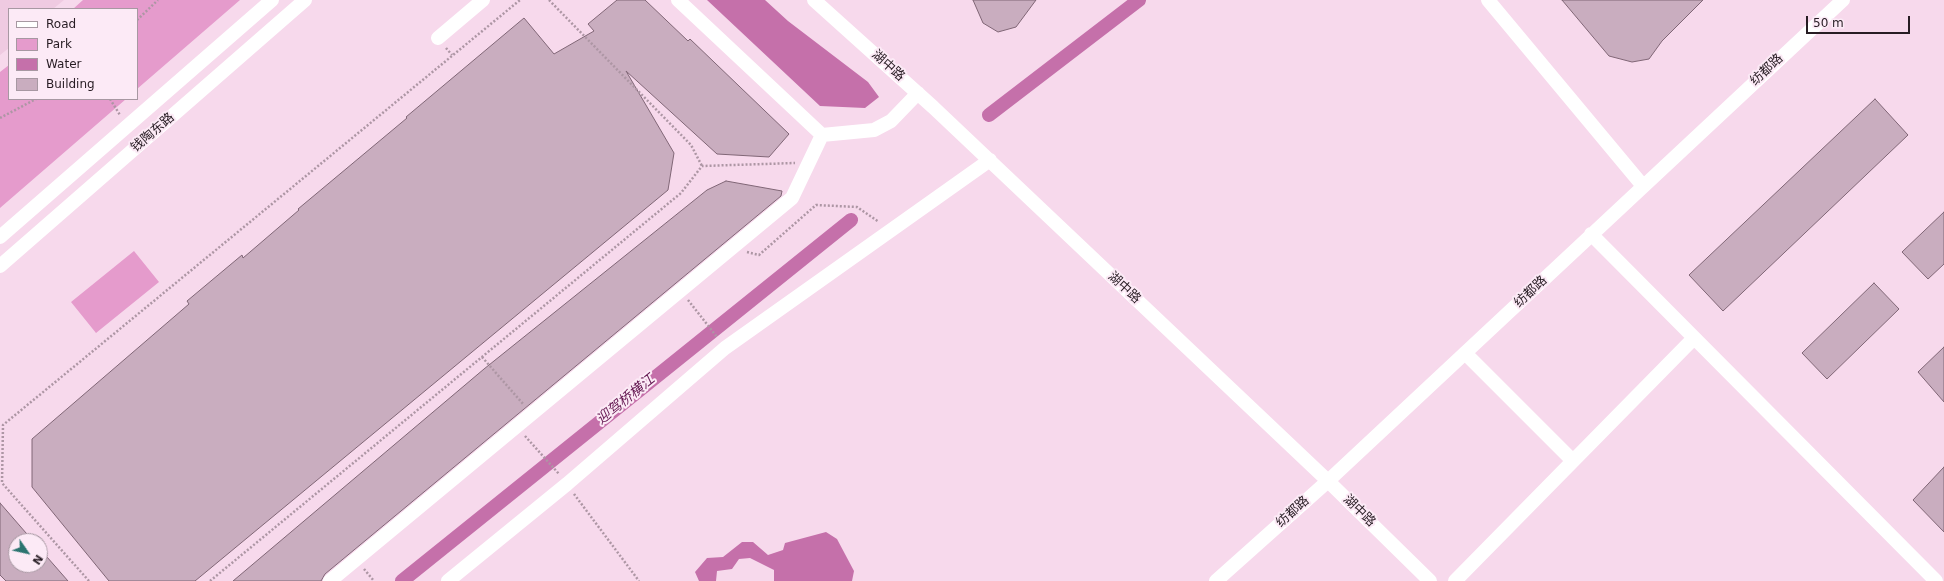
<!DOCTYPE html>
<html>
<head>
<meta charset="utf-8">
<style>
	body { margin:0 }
	#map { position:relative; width:1944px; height:581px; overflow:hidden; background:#f7d9ec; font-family:"DejaVu Sans",sans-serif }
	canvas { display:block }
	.legend { position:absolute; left:8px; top:8px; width:130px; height:92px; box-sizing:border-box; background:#fceaf6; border:1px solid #a798a2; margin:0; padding:5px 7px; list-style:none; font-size:12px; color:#271c23 }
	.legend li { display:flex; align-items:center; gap:8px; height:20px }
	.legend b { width:20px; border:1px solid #a798a2 }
	.north { position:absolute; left:8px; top:533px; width:40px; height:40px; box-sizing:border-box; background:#fceaf6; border:1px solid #a798a2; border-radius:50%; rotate:124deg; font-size:11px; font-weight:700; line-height:16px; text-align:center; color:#271c23 }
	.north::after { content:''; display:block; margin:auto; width:14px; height:18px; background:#2b7470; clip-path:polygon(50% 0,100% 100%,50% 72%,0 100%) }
	.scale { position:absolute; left:1806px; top:16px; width:104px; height:18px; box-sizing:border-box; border:2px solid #271c23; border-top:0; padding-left:5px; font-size:12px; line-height:14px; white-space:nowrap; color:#271c23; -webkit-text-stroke:3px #fceaf6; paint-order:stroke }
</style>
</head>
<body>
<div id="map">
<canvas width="1944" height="581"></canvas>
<ul class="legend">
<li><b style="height:5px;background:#fff"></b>Road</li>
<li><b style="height:11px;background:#e59bcc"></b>Park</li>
<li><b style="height:11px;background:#c570aa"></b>Water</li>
<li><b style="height:11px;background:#c9adbf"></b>Building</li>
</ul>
<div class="north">N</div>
<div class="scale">50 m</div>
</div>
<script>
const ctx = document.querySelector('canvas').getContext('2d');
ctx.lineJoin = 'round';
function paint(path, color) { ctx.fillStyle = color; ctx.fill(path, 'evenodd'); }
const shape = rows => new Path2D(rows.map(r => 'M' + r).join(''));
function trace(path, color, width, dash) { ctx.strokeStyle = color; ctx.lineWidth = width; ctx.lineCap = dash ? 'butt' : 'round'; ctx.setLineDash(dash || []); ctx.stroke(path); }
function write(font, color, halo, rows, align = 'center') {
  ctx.font = font + ' "DejaVu Sans","Noto Sans SC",sans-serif'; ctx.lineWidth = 4; ctx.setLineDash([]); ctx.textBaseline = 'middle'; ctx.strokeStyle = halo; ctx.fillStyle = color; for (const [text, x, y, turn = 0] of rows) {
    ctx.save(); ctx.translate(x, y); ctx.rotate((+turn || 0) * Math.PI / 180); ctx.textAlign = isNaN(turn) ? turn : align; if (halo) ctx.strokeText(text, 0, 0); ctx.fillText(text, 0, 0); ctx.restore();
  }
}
paint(shape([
	[0,0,64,0,53,9,9,9,9,48,0,55]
]), '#efcae1');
paint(shape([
	[83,0,240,0,137,89,137,9,73,9],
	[9,65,9,99,126,99,0,208,0,72],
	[134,251,159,282,96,333,71,302]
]), '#e59bcc');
paint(shape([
	[707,0,765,0,788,21,868,82,879,97,865,108,820,106],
	[826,532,837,539,854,571,852,581,774,581,774,570,750,558,739,559,732,569,717,571,716,581,699,581,695,572,707,558,723,557,742,542,753,542,768,555,783,550,785,543]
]), '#c570aa');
trace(shape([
	[989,115,1139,0],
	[402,581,851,220]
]), '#c570aa', 14);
const building = shape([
	[617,0,645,0,688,41,690,39,789,134,769,157,717,154,626,71,674,153,668,190,195,581,109,581,32,487,32,439,189,304,187,301,242,255,243,258,299,210,298,209,407,118,406,117,524,18,554,54,594,31,588,24,617,0],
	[973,0,1036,0,1016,27,998,32,983,23,973,0],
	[1562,0,1703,0,1662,41,1649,59,1632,62,1609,56,1562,0],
	[1875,99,1908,135,1723,311,1689,275,1875,99],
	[726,181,782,191,781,196,325,574,321,581,233,581,484,369,707,190,726,181],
	[1944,212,1944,264,1928,279,1902,252,1944,212],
	[1874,283,1899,309,1827,379,1802,353,1874,283],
	[1944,347,1944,402,1918,372,1944,347],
	[1944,467,1944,532,1913,500,1944,467],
	[0,503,33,541,16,541,16,565,40,565,40,549,68,581,6,581,0,575,0,503]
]);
paint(building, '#c9adbf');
trace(building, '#806676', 1);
trace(shape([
	[549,0,691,145,702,166],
	[137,20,158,0],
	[446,48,452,55],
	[110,99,120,115],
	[0,118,36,99],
	[747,252,759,255,816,205,857,207,879,222],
	[688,300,717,337],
	[482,357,524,405],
	[525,436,559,474],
	[574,494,639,581],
	[364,569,374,581],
	[89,581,2,483,3,425,520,0],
	[210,581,681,193,702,166,795,163]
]), '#ad96a4', 2.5, [2, 2]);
trace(shape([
	[678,0,822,135],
	[814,0,933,107,1328,481,1430,581],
	[1488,0,1643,186],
	[438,38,483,0],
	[1591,234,1936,581],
	[0,237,272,0],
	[0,266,305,0],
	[1465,353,1573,461],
	[330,581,792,198,822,135,874,130,891,121,918,93],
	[448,581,567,484,725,348,990,160],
	[1216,581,1328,481,1843,0],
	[1455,581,1694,338]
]), '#fff', 14);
write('13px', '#271c23', '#fceaf6', [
	["湖中路",888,66,42],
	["纺都路",1767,70,-43],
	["钱陶东路",153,133,-41],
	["湖中路",1124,288,43],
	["纺都路",1531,292,-43],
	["湖中路",1359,511,44],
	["纺都路",1293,512,-42]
]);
write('italic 14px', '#631650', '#fceaf6', [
	["迎驾桥横江",626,400,-39]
]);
</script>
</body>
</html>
